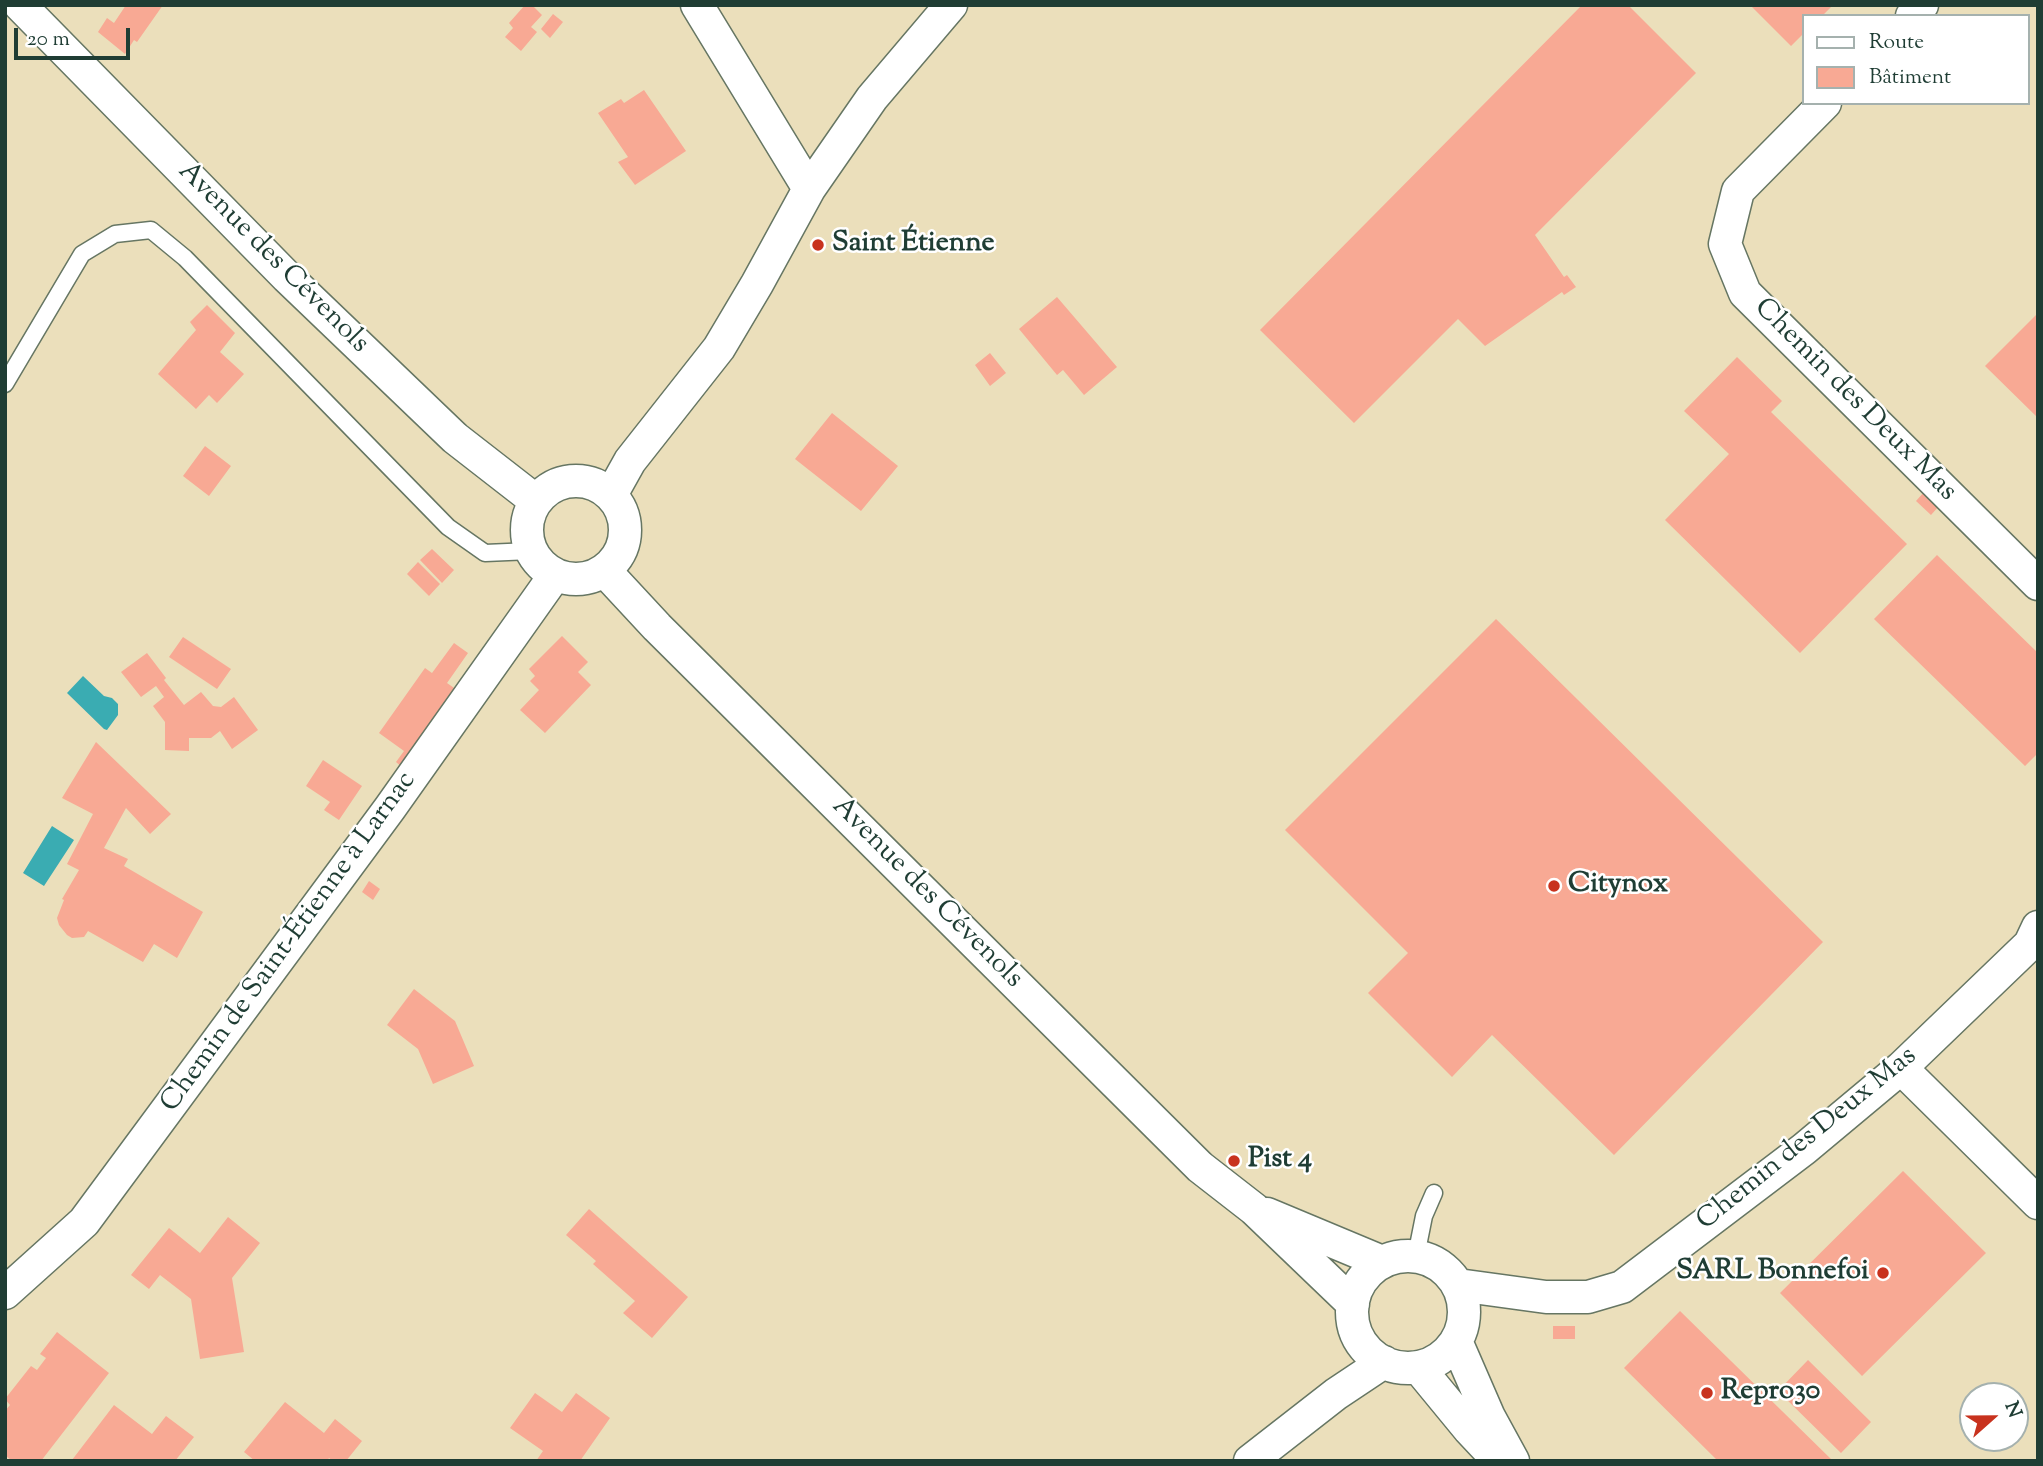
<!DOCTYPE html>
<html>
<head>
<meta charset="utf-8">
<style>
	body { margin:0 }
	#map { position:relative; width:2043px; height:1466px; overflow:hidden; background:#ebdfbb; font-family:"Sorts Mill Goudy",serif }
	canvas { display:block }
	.frame { position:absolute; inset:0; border:7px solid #1f3d34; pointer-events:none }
	.legend { position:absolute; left:1802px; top:14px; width:228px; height:91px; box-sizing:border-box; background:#fff; border:2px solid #a5b1ae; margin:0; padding:9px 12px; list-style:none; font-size:21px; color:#1f3d34 }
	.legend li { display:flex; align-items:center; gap:14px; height:35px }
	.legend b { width:35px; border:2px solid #a5b1ae }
	.north { position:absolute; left:1959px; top:1382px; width:70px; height:70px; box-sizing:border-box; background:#fff; border:2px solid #a5b1ae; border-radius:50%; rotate:69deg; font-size:19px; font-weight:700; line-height:28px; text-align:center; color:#1f3d34 }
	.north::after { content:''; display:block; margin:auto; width:24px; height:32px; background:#c8321e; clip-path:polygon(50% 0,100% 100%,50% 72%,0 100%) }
	.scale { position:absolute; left:14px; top:28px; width:116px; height:32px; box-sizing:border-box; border:4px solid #1f3d34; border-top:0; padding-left:9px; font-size:21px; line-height:24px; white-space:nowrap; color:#1f3d34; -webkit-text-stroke:5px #fff; paint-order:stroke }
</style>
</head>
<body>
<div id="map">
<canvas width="2043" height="1466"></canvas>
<div class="frame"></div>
<ul class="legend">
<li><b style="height:9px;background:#fff"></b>Route</li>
<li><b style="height:19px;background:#f8a994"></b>Bâtiment</li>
</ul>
<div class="north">N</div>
<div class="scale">20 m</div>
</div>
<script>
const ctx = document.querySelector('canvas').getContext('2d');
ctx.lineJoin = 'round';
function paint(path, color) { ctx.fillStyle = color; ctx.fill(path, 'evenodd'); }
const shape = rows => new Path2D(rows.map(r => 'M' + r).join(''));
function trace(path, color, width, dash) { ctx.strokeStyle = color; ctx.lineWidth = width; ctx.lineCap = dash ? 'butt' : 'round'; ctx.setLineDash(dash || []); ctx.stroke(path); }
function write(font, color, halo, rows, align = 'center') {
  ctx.font = font + ' "Sorts Mill Goudy",serif'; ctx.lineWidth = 5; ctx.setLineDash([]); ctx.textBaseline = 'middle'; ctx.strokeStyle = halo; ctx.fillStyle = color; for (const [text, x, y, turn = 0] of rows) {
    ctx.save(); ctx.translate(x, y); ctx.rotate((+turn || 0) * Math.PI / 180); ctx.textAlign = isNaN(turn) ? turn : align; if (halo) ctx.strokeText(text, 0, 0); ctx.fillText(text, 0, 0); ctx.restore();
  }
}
paint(shape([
	[83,676,104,696,112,698,118,704,118,715,107,730,104,729,67,693],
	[52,826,74,840,44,886,23,873]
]), '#3aacb2');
paint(shape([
	[126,5,163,5,137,42,134,40,125,54,98,32,107,18,114,23],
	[525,5,532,5,542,15,531,27,537,32,521,51,505,37,513,28,509,23],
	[1582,5,1628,5,1696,73,1535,235,1564,277,1567,275,1576,287,1564,295,1562,292,1485,346,1458,319,1354,423,1260,330],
	[1750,5,1833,5,1822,16,1803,16,1803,34,1791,46],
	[553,14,563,22,550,38,541,29],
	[644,90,686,151,635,185,618,162,628,157,598,113,621,99,624,103],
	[1057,297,1117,367,1084,395,1063,370,1057,375,1019,329],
	[207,305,235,333,220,352,244,374,217,403,209,395,196,409,158,374,196,330,190,322],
	[2038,313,2038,418,1985,366],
	[990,353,1006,373,990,386,975,365],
	[1737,357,1782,401,1771,412,1907,544,1800,653,1665,520,1729,454,1684,411],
	[832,413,898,466,861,511,795,459],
	[205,446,231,466,209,496,183,476],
	[1924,492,1939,506,1931,515,1916,501],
	[432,549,454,570,442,583,420,560],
	[1937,555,2038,653,2038,753,2025,766,1874,619],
	[418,562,440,584,429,596,407,574],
	[1496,619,1823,942,1614,1155,1492,1035,1452,1077,1368,993,1408,953,1285,830],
	[562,636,588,662,578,672,591,685,545,733,520,710,539,690,530,681,535,676,529,669],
	[183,637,231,669,217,689,169,657],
	[454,643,468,653,447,683,457,690,403,768,396,762,404,751,379,733,425,668,432,673],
	[147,653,166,678,164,680,184,705,201,692,213,706,221,707,234,697,258,730,232,749,220,731,211,738,189,738,189,751,165,750,165,722,153,706,164,697,156,686,141,697,121,672],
	[96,742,171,814,150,834,126,808,104,848,128,859,124,866,203,912,177,958,154,944,143,962,88,931,84,937,72,938,67,935,59,925,57,918,64,900,62,899,79,870,67,864,93,814,62,798],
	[323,760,362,786,339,820,324,810,330,802,306,786],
	[369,881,380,889,373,900,362,892],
	[414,989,455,1021,474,1066,433,1084,418,1049,387,1025],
	[1903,1171,1986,1253,1862,1376,1780,1293],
	[589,1209,688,1297,652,1338,623,1313,635,1301,593,1264,596,1261,566,1235],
	[228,1217,260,1243,232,1278,244,1352,200,1359,191,1299,160,1275,149,1289,131,1275,169,1228,200,1253],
	[1680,1311,1833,1461,1718,1461,1624,1368],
	[1553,1326,1575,1326,1575,1339,1553,1339],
	[57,1332,109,1373,41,1461,12,1461,5,1455,5,1411,10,1405,5,1399,31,1366,37,1370,46,1358,40,1354],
	[1808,1360,1871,1422,1841,1453,1778,1391],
	[535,1393,562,1412,576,1393,610,1418,580,1461,536,1461,543,1451,510,1428],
	[285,1402,324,1433,335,1419,362,1441,346,1461,333,1461,329,1458,327,1461,255,1461,244,1452],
	[114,1405,152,1434,166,1416,194,1437,175,1461,72,1460]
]), '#f8a994');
const service = shape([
	[5,384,82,254,115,234,151,230,185,258,448,527,485,553,531,551],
	[1416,1256,1424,1216,1434,1193]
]);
const minor = shape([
	[20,5,287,277,455,438,536,501],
	[697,5,809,189],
	[1912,16,1922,5],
	[1825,103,1738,191,1725,244,1745,293,2038,584],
	'527 530a49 49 0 1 1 98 0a49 49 0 1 1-98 0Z',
	[611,495,630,461,719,348,757,284,809,189,872,98,951,5],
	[605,571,657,627,1200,1167,1254,1209,1353,1304],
	[1901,1068,2038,1203],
	[1267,1214,1382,1262],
	'1352 1312a56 56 0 1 1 112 0a56 56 0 1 1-112 0Z',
	[1458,1285,1546,1297,1588,1297,1622,1287,1804,1149,1901,1068,2030,944,2038,927],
	[5,1293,84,1222,390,808,555,575],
	[1456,1341,1489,1417,1513,1461],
	[1418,1367,1469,1429,1499,1461],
	[1250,1461,1336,1394,1384,1362]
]);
trace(service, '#667663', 19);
trace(minor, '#667663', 35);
trace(service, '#fff', 16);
trace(minor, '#fff', 32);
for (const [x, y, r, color] of [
	[818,245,7,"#c8321e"],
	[1554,886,7,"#c8321e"],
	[1234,1161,7,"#c8321e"],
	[1883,1273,7,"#c8321e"],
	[1707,1393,7,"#c8321e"]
]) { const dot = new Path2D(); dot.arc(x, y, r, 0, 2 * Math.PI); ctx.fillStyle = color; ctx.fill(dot); trace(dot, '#fff', 2.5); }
write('bold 28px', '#1f3d34', '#fff', [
	["Saint Étienne",832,245],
	["Citynox",1568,886],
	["Pist 4",1248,1161],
	["SARL Bonnefoi",1869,1273,"right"],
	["Repro30",1721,1393]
], 'left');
write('28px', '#1f3d34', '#fff', [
	["Avenue des Cévenols",272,259,45],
	["Chemin des Deux Mas",1854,401,45],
	["Avenue des Cévenols",926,894,45],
	["Chemin de Saint-Étienne à Larnac",290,943,-54],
	["Chemin des Deux Mas",1808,1140,-39]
]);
</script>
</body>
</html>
